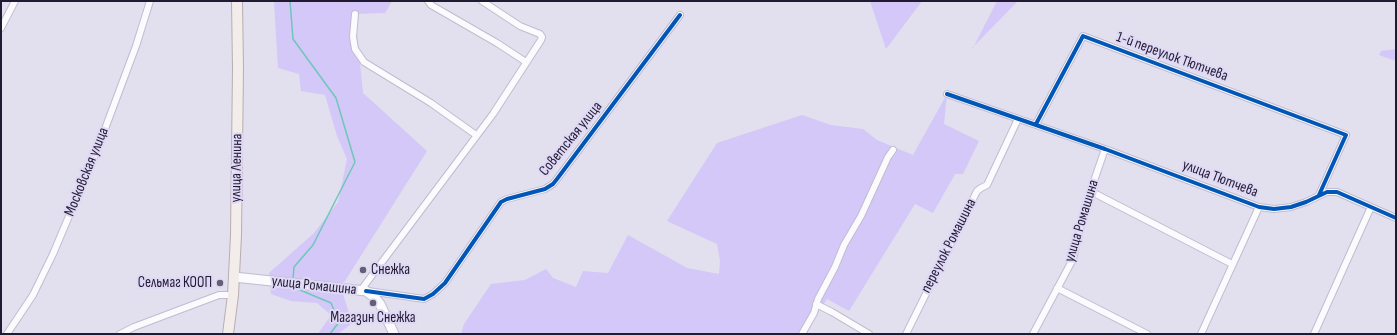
<!DOCTYPE html>
<html>
<head>
<meta charset="utf-8">
<style>
	body { margin:0 }
	#map { position:relative; width:1397px; height:335px; overflow:hidden; background:#e2dfef; font-family:"Sofia Sans Condensed",sans-serif }
	canvas { display:block }
	.frame { position:absolute; inset:0; border:2px solid #211a33; pointer-events:none }
</style>
</head>
<body>
<div id="map">
<canvas width="1397" height="335"></canvas>
<div class="frame"></div>
</div>
<script>
const ctx = document.querySelector('canvas').getContext('2d');
ctx.lineJoin = 'round';
function paint(path, color) { ctx.fillStyle = color; ctx.fill(path, 'evenodd'); }
const shape = rows => new Path2D(rows.map(r => 'M' + r).join(''));
function trace(path, color, width, dash) { ctx.strokeStyle = color; ctx.lineWidth = width; ctx.lineCap = dash ? 'butt' : 'round'; ctx.setLineDash(dash || []); ctx.stroke(path); }
function write(font, color, halo, rows, align = 'center') {
  ctx.font = font + ' "Sofia Sans Condensed",sans-serif'; ctx.lineWidth = 4; ctx.setLineDash([]); ctx.textBaseline = 'middle'; ctx.strokeStyle = halo; ctx.fillStyle = color; for (const [text, x, y, turn = 0] of rows) {
    ctx.save(); ctx.translate(x, y); ctx.rotate((+turn || 0) * Math.PI / 180); ctx.textAlign = isNaN(turn) ? turn : align; if (halo) ctx.strokeText(text, 0, 0); ctx.fillText(text, 0, 0); ctx.restore();
  }
}
paint(shape([
	[274,1,392,1,385,13,355,14,363,93,427,151,345,281,340,284,352,323,338,334,318,334,331,315,317,303,291,301,271,294,269,273,314,233,338,202,347,159,337,136,325,95,301,91,299,74,278,68],
	[870,1,922,1,886,49],
	[997,1,1018,1,972,48,973,48],
	[1396,49,1396,61,1379,55,1381,51],
	[947,94,944,124,979,141,963,174,955,174,933,213,915,204,849,311,827,299,804,334,461,334,464,324,491,284,525,280,546,269,553,278,576,287,583,271,608,273,628,235,687,268,719,274,720,261,717,244,667,221,717,143,802,115,831,125,863,129,877,140,913,155]
]), '#d3c8f7');
trace(shape([
	[290,1,293,39,336,98,355,162,313,245,294,267,293,279],
	[293,287,331,303,339,322,330,334]
]), '#6ec7b8', 1.5);
const street = shape([
	[428,1,431,5,497,43,526,62],
	[355,14,353,37,355,49,364,62,431,103,476,135],
	[1,28,15,1],
	[947,94,1105,149,1259,207,1274,209,1291,207,1306,202,1327,192,1337,192,1396,218],
	[1036,124,1083,36,1346,135,1319,195],
	[1090,191,1232,264],
	[1057,288,1147,334],
	[361,290,493,114,541,40,542,37,540,34,520,26,482,1],
	[368,291,424,299,433,294,445,283,501,202,507,199,545,189,553,184,557,179,680,15],
	[816,304,832,312,869,334],
	[7,334,33,295,53,254,99,145,136,46,150,1],
	[120,334,134,327,219,295,233,295],
	[802,334,814,313,818,299,835,267,844,245,861,216,888,157,893,150],
	[906,334,977,191,981,188,987,185,1018,119],
	[1033,334,1073,259,1085,207,1105,149],
	[1201,334,1259,207],
	[1314,334,1371,207]
]);
const secondary = shape([
	[234,277,366,291,375,298,380,304,394,334]
]);
const primary = shape([
	[228,334,233,295,236,235,238,69,237,1]
]);
trace(street, '#c1bcd0', 8);
trace(secondary, '#c1bcd0', 11);
trace(primary, '#b9adaf', 12);
trace(street, '#fbfafd', 6);
trace(secondary, '#fbfafd', 9);
trace(primary, '#f2ecea', 10);
trace(shape([
	[947,94,1105,149,1259,207,1274,209,1291,207,1306,202,1327,192,1337,192,1396,218],
	[1036,124,1083,36,1346,135,1319,195],
	[366,291,424,299,433,294,445,283,501,202,507,199,545,189,553,184,557,179,680,15]
]), '#0057b8', 4);
for (const [x, y, r, color] of [
	[363,270,4,"#655f75"],
	[220,283,4,"#655f75"],
	[373,303,4,"#655f75"]
]) { const dot = new Path2D(); dot.arc(x, y, r, 0, 2 * Math.PI); ctx.fillStyle = color; ctx.fill(dot); trace(dot, '#dfd9f5', 1.5); }
write('15px', '#211a33', '#dfd9f5', [
	["1-й переулок Тютчева",1172,57,20],
	["Советская улица",571,139,-51],
	["улица Ленина",237,168,-89],
	["Московская улица",87,172,-68],
	["улица Тютчева",1220,179,21],
	["улица Ромашина",1082,221,-73],
	["переулок Ромашина",949,246,-63],
	["улица Ромашина",314,286,6]
]);
write('15px', '#211a33', '#dfd9f5', [
	["Снежка",371,270],
	["Сельмаг КООП",212,283,"right"],
	["Магазин Снежка",373,318,"center"]
], 'left');
</script>
</body>
</html>
